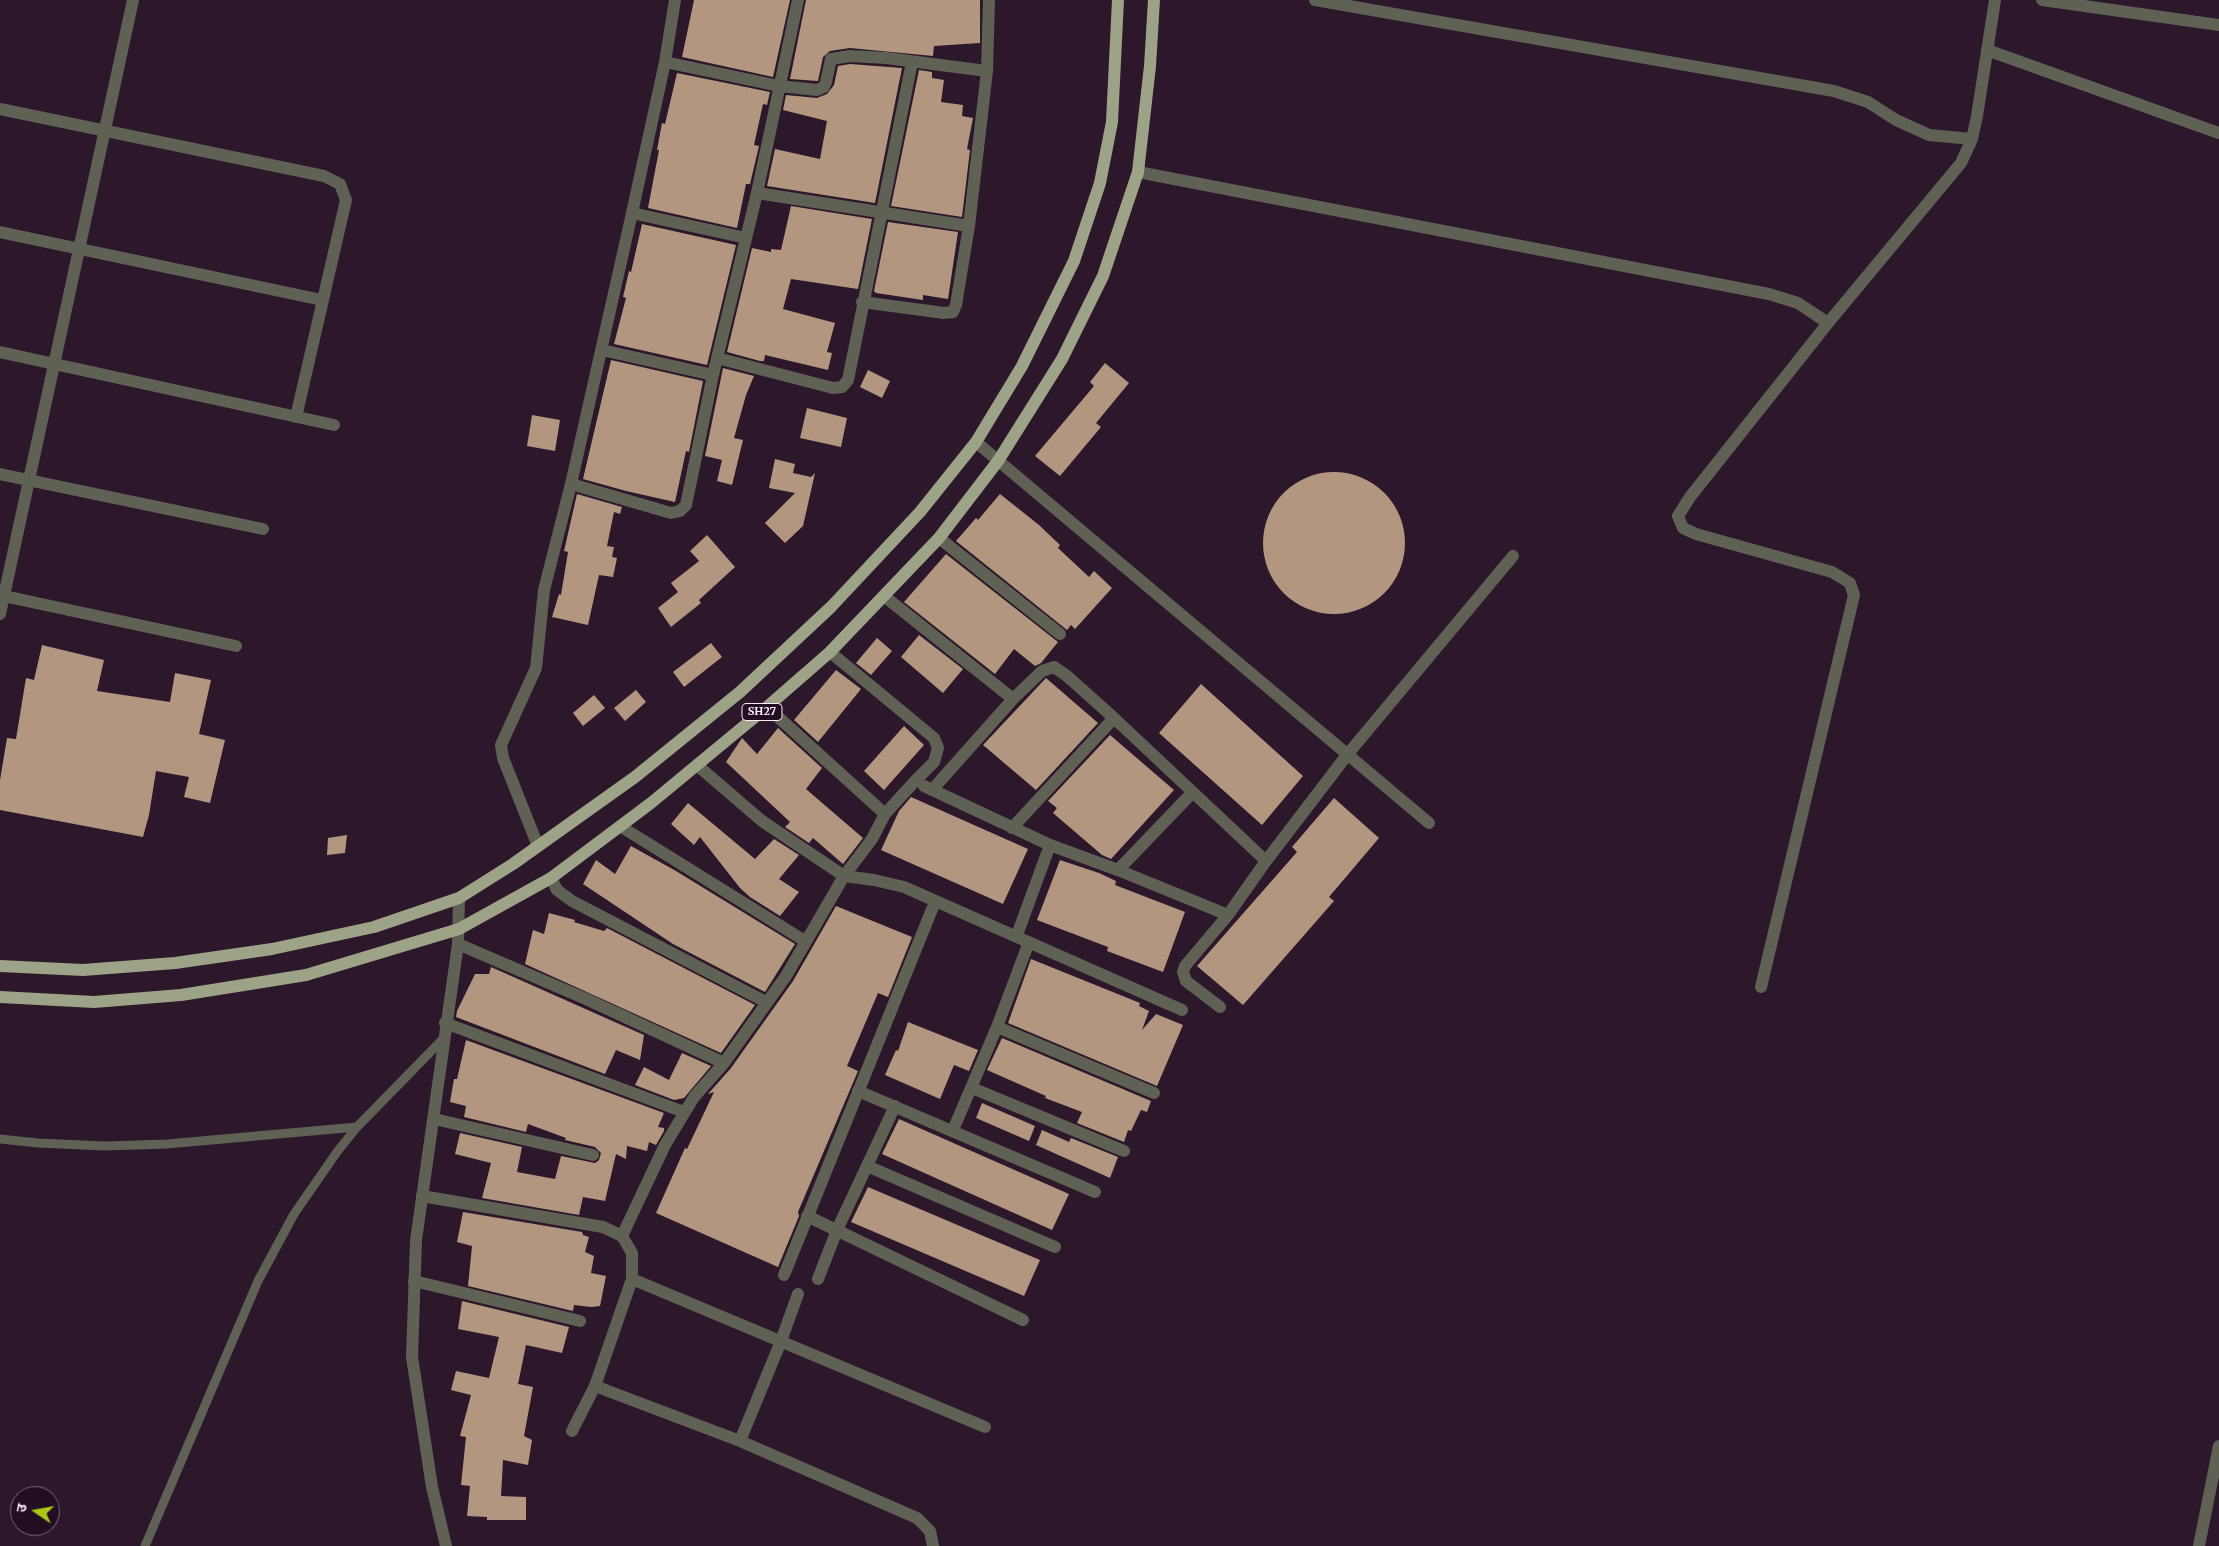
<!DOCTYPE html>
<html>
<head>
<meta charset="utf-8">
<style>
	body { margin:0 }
	#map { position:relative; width:2219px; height:1546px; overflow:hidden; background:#2c172b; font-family:Merriweather,"Noto Sans Devanagari",serif }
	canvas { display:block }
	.north { position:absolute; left:10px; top:1486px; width:50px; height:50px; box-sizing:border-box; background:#220e22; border:1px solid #786678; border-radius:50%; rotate:282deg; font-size:14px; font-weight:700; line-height:20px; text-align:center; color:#faebf8 }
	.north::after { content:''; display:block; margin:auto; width:18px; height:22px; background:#abc615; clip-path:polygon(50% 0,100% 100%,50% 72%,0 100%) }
</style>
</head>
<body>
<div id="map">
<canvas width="2219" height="1546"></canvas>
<div class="north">उ</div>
</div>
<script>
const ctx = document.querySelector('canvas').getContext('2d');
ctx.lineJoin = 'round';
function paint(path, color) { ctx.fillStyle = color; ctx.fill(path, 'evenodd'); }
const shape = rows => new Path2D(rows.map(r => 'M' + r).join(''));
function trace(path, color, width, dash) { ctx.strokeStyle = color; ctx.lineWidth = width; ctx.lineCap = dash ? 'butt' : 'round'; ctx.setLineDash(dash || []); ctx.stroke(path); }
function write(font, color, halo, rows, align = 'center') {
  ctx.font = font + ' Merriweather,serif'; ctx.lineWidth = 5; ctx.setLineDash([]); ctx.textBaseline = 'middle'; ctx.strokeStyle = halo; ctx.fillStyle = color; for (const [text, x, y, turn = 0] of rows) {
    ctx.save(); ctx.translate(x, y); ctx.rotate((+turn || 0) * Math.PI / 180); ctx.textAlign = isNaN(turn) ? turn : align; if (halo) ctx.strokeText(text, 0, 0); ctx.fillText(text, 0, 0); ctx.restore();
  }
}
paint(shape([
	[694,0,790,0,773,77,682,57],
	[806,0,980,0,980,43,934,46,933,56,850,48,830,51,823,57,818,81,790,79],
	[850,64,902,68,875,203,767,186,775,149,820,159,827,121,783,110,786,95,817,98,827,94,834,85,838,66],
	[919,70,932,72,932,78,944,80,941,102,963,105,962,116,973,118,967,149,970,150,962,217,891,206],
	[677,73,770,92,767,105,763,104,754,145,759,146,750,184,746,184,737,228,648,208,659,150,657,150,662,123,665,124],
	[791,206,872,219,858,289,791,279,783,309,835,323,827,352,832,353,828,370,765,355,764,361,760,361,727,352,752,248,771,252,771,249,781,250],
	[888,222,958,232,948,299,923,295,923,300,876,293,874,291],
	[642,224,736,245,707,365,614,344,626,298,623,297,629,271,631,272],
	[611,360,703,381,689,452,686,451,675,502,626,491,583,479],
	[1105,363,1129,383,1096,423,1101,427,1060,476,1035,456,1094,386,1090,382],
	[723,368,754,376,746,395,734,438,743,440,732,485,717,481,722,460,705,456],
	[868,370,890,381,882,398,860,387],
	[807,408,847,418,841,447,800,438],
	[532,415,560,420,555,451,527,446],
	[775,459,795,464,793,473,811,477,815,473,803,526,785,543,765,523,795,493,769,488],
	'1263 543a71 71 0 1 1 142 0a71 71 0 1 1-142 0Z',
	[577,494,622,507,620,514,614,512,607,546,614,547,612,557,617,558,613,577,599,575,588,625,552,617,559,594,561,595,568,552,564,551],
	[1000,494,1039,525,1060,545,1058,548,1089,577,1094,571,1112,588,1075,629,1071,625,1067,630,956,541,976,518,978,520],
	[707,535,735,567,699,600,701,603,671,627,658,608,678,592,671,583,699,561,690,551],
	[946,554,1058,642,1041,663,1035,666,1014,649,995,674,904,602],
	[919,635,963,669,943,693,901,657],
	[877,638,892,651,871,675,856,663],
	[711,643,722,657,684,687,673,672],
	[42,645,104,660,97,691,170,702,175,673,211,680,199,734,225,740,210,803,184,797,189,777,156,771,149,815,143,837,0,810,0,780,7,738,16,739,26,678,34,680],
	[836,670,861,689,818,742,794,720],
	[1046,678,1098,723,1036,790,983,745],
	[1201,684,1303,776,1262,825,1159,733],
	[636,690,646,702,625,721,614,708],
	[594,695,605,708,583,726,573,713],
	[904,726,924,745,884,790,864,771],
	[778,728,822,768,806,789,863,838,843,864,813,838,809,843,785,827,790,822,726,762,742,738,757,754],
	[1110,735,1174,790,1111,859,1102,855,1053,813,1057,808,1048,801],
	[911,797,1028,849,1003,904,881,850,899,811],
	[1334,798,1379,838,1329,897,1334,901,1243,1005,1197,966,1297,852,1292,847],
	[688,803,755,859,774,839,799,855,779,879,799,892,780,916,750,897,740,888,700,837,694,845,671,824],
	[347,835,345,853,327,855,328,838],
	[631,846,676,871,795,944,765,992,673,944,583,884,596,860,615,874],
	[1060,860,1099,873,1116,881,1115,885,1185,912,1163,972,1107,951,1108,947,1037,920],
	[836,906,912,937,888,997,878,993,847,1066,858,1071,798,1212,799,1216,778,1267,656,1213,685,1148,687,1149,714,1092,708,1094,731,1068,793,981],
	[549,913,575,920,574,922,604,931,607,928,755,1005,721,1053,525,964,533,930,544,934],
	[1031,959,1140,1003,1139,1006,1149,1011,1142,1030,1156,1014,1183,1025,1157,1086,1008,1023],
	[491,967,644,1035,640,1060,616,1050,605,1074,456,1017,457,1011,475,974,489,974],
	[908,1022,978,1050,969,1071,954,1065,940,1099,885,1075,896,1050,898,1051],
	[1002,1038,1151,1101,1147,1112,1141,1110,1131,1131,1128,1130,1124,1142,1077,1123,1082,1112,1045,1098,1046,1096,987,1070],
	[466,1040,664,1113,658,1127,664,1128,664,1131,656,1145,649,1142,647,1151,627,1146,626,1159,616,1154,605,1201,583,1197,579,1215,482,1198,491,1163,455,1154,460,1133,522,1147,517,1172,555,1179,561,1156,595,1163,599,1160,601,1153,595,1147,565,1140,566,1138,528,1124,526,1132,464,1117,466,1106,450,1102,454,1079,457,1079],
	[682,1053,711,1066,684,1098,674,1100,635,1085,644,1067,669,1080],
	[982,1103,1035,1126,1029,1141,976,1118],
	[899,1119,1069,1194,1052,1230,882,1154],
	[1042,1130,1069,1142,1071,1138,1118,1157,1110,1178,1036,1145],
	[868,1187,1040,1260,1024,1296,851,1222],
	[463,1212,582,1232,583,1235,589,1237,585,1252,594,1256,591,1273,606,1276,600,1306,591,1307,574,1305,573,1311,468,1286,472,1246,457,1242],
	[462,1301,569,1327,562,1353,526,1345,518,1384,533,1387,524,1436,532,1440,528,1465,503,1460,501,1496,526,1497,526,1520,487,1520,487,1517,467,1516,470,1486,461,1485,466,1437,460,1436,471,1395,451,1390,456,1371,489,1378,499,1337,458,1329]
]), '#b39680');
trace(shape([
	[0,1139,38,1143,105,1146,167,1144,357,1127],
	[145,1546,258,1281,294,1214,337,1152,357,1127,445,1037]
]), '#5e6154', 9);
trace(shape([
	[1315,0,1834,91,1868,102,1896,120,1929,135,1972,139],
	[2042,0,2219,25],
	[1987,50,2219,133],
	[665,62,779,86,817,90,824,87,826,82,831,59,850,56,886,58,987,71],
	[0,109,324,176,340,184,346,200,296,417],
	[1138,172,1769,294,1798,303,1828,323],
	[757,193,969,226],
	[632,213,746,238],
	[0,232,322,300],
	[862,302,944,313,953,312,956,305,969,226,987,71,989,0],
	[602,350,713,375],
	[0,352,334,425],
	[717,358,833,388,842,387,848,380,912,62],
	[976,442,1429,823],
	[0,474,263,529],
	[571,484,671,513,680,511,686,505,713,375,757,193,798,0],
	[939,538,1060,634],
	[0,595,236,646],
	[884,596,1013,699],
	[0,614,133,0],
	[767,707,885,814],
	[698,766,762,821,844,876,874,880,904,887,1182,1010],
	[924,786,1050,845,1118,870,1228,915],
	[932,790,1013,699,1042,671,1054,667,1067,676,1114,718,1266,861],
	[620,826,805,941],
	[1012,828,1114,718],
	[538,846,503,758,501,745,536,668,544,590,571,484,632,213,665,62,675,0],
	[1118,870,1192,793],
	[551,878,557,890,572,901,766,1002],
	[1017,935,1050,845],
	[458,944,586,999,724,1063],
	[1761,987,1854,595,1850,583,1832,572,1696,534,1683,528,1678,516,1690,497,1828,323,1961,163,1972,139,1977,116,1995,0],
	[1220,1007,1186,981,1183,972,1185,966,1228,915,1266,861,1347,755,1513,556],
	[445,1023,684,1112],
	[997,1027,1154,1093],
	[972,1088,1124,1151],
	[858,1091,1095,1192],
	[434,1119,593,1155],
	[953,1130,997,1027,1029,942],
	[867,1166,1055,1247],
	[422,1196,603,1227,622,1236,632,1253,632,1279,595,1386,572,1431],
	[807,1216,1023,1320],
	[622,1236,665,1145,694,1097,724,1063,786,976,844,876,872,839,885,814,915,781,934,762,938,748,934,738,830,652],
	[784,1275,935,902],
	[632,1279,985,1427],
	[818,1279,837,1230,895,1106],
	[414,1281,580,1321],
	[595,1386,740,1441,917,1518,930,1531,933,1546],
	[740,1441,781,1341,798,1294],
	[2199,1546,2219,1446]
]), '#5e6154', 12);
trace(shape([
	[446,1546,432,1487,412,1357,416,1240,458,944,459,898]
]), '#5e6154', 12);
trace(shape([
	[0,966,83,970,175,963,272,949,374,927,459,898,513,864,635,777,740,692,831,607,920,512,976,442,1022,366,1074,261,1100,183,1112,122,1118,0],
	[0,997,94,1002,181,995,306,975,459,929,551,878,651,803,767,707,830,652,939,538,998,461,1062,359,1103,276,1138,172,1150,66,1154,0]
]), '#9da386', 12);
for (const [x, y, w] of [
	[762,712,40]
]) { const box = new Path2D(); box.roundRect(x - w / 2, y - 8.5, w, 17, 4); ctx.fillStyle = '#220e22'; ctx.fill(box); trace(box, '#faebf8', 1); }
write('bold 11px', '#faebf8', null, [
	["SH27",762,712]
]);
</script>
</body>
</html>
